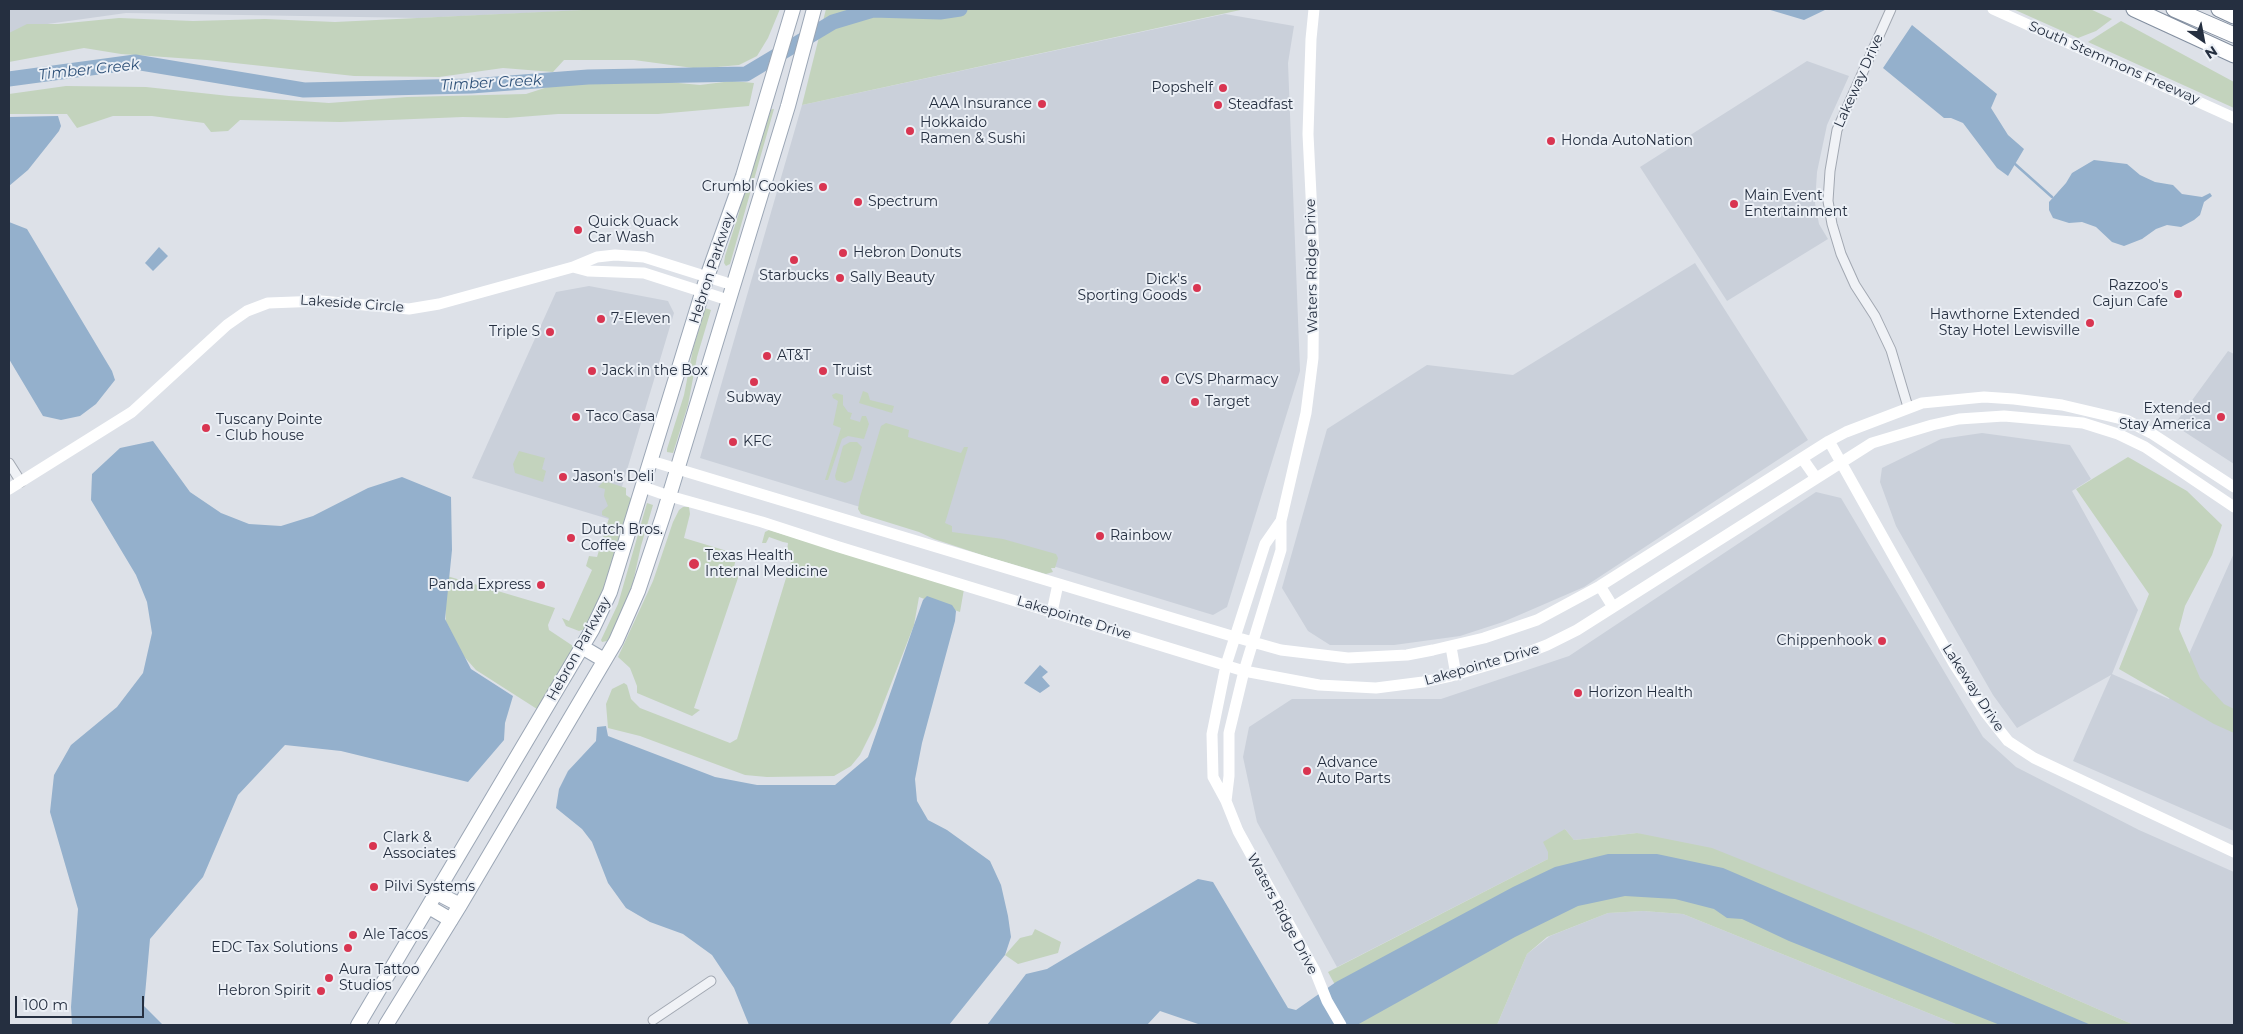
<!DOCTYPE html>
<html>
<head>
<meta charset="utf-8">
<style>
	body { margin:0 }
	#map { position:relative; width:2243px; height:1034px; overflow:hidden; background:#dde1e8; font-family:Montserrat,sans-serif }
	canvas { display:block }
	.frame { position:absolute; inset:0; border:10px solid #252f40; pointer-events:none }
	.north { position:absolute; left:2178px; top:15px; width:50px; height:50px; -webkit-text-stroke:4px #ecf0f6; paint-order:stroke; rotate:147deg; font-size:14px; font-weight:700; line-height:20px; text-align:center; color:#252f40 }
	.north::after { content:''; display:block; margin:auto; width:18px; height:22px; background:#252f40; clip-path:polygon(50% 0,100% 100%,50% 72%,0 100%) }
	.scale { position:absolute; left:15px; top:996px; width:129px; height:22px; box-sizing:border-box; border:2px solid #252f40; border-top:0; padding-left:6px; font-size:15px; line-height:18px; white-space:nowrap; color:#252f40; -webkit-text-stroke:4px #ecf0f6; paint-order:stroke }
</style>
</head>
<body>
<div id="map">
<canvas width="2243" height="1034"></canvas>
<div class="frame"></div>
<div class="north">N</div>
<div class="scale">100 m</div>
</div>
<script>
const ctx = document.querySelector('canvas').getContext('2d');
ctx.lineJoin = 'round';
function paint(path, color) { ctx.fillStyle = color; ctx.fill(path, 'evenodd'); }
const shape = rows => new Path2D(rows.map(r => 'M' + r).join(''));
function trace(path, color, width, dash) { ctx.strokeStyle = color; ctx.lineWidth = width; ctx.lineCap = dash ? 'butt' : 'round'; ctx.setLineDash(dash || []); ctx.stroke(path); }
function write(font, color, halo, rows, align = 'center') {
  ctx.font = font + ' Montserrat,sans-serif'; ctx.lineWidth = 4; ctx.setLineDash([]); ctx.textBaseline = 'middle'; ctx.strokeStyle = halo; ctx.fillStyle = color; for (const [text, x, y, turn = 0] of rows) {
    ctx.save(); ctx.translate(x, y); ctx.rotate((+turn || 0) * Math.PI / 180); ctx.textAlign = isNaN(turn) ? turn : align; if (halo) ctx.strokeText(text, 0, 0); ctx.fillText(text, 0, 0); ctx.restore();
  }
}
paint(shape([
	[9,9,612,9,419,18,126,13,33,26,9,36],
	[1225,14,1294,26,1288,63,1300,371,1227,607,1213,615,700,458,802,105],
	[1807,61,1849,76,1827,125,1817,172,1815,203,1819,224,1828,239,1727,301,1640,167],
	[1695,263,1808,440,1584,587,1503,622,1460,636,1394,645,1330,645,1308,631,1282,588,1327,429,1427,365,1513,375],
	[589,286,668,301,674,313,612,520,472,478,556,292],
	[2228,351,2234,354,2234,464,2174,425],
	[1982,433,2070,445,2091,479,2072,491,2138,610,2112,674,2169,699,2234,553,2234,831,2073,761,2111,675,2017,728,1993,695,1896,526,1880,482,1882,468,1941,439],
	[1816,492,1841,498,1983,737,2016,767,2139,830,2234,872,2234,1025,2134,1025,1929,935,1637,833,1574,840,1565,829,1549,852,1548,859,1337,967,1257,822,1243,757,1249,727,1292,699,1441,699,1569,656],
	[1643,911,1683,914,1958,1025,1497,1025,1527,954,1550,936,1608,913]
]), '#cad0da');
paint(shape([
	[603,9,780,9,768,38,757,56,739,65,717,67,693,68,634,60,564,60,553,72,503,68,439,77,354,76,207,60,121,54,84,48,9,62,9,33,27,24,58,24,119,18,193,21,265,19,335,22],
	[826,9,1245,9,802,105],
	[2013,9,2090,9,2112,19,2096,31,2078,38],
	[2121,21,2234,82,2234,108,2088,42],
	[594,81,668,82,700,85,732,81,754,83,749,106,658,114,558,114,507,118,463,117,340,122,240,120,228,131,211,132,204,123,152,116,113,116,77,128,67,114,9,114,9,94,66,86,146,87,229,96,329,103,407,97,526,94,557,84],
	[774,109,730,264,726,266,724,263,725,256,739,213,743,188,767,110],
	[705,308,711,310,697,357,688,405,673,453,667,452,667,449,684,395,693,349],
	[863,391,868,393,870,400,894,406,892,413,859,403],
	[836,393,843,395,843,405,848,412,852,413,850,419,860,422,862,416,866,416,869,424,864,439,848,436,842,439,828,480,825,480,841,428,833,425,838,401,833,398,832,395],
	[886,423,909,430,908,437,961,453,964,447,968,447,945,523,952,526,952,532,1003,539,1056,554,1058,558,1055,568,1051,568,1053,572,1046,574,991,558,934,539,919,532,861,514,858,509,860,497,881,426],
	[850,442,857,442,862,447,852,480,845,483,836,480,835,476,843,446],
	[519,451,545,458,542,469,546,471,543,482,515,473,513,464],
	[2128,457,2187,491,2222,525,2212,555,2185,606,2179,629,2200,678,2224,704,2234,709,2234,733,2214,724,2119,669,2149,594,2076,489],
	[604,481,626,488,626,495,632,499,606,583,585,629,579,631,566,626,562,618,569,621,592,570,586,566,589,556,597,557,609,518,602,515,602,511,608,506,604,496,605,489,598,487],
	[647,503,653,505,641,546,632,587,612,633,607,641,602,642,601,640,618,604],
	[683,507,689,507,690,514,684,538,737,554,734,567,740,572,694,708,700,710,692,716,637,693,637,686,630,668,618,657,653,581,673,522,679,510],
	[769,530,964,589,960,612,919,597,914,625,875,725,860,755,851,766,834,776,767,777,745,775,640,736,608,728,606,704,612,689,624,683,627,685,631,699,640,708,730,743,737,739,793,555,787,551,788,543,783,542,769,537,766,543,762,543,765,532],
	[447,576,555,608,548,625,549,630,573,646,570,655,537,709,476,670,460,652,446,625,445,599],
	[1565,829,1574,840,1637,833,1712,848,1929,935,2134,1025,1958,1025,1683,914,1643,911,1608,913,1547,937,1527,954,1497,1025,1357,1025,1328,972,1548,859,1548,852,1543,842],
	[1035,929,1061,942,1058,953,1018,964,1005,955,1020,938,1032,935]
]), '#c3d3bd');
paint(shape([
	[1767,9,1827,9,1804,20],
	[1912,25,1997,94,1991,108,2008,135,2024,149,2008,176,1997,168,1963,123,1951,118,1944,118,1883,68],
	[58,116,61,126,59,131,28,170,9,186,9,117],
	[2094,160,2127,164,2140,175,2155,182,2173,185,2182,194,2202,197,2210,193,2212,196,2204,202,2200,215,2194,220,2181,227,2167,225,2156,229,2142,239,2124,246,2112,242,2096,227,2082,222,2069,223,2053,218,2049,210,2049,202,2066,183,2072,173],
	[9,222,27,229,112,371,115,380,96,404,80,416,61,420,43,416,9,359],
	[159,247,168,256,153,271,145,263],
	[153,441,190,492,221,513,249,524,281,526,313,516,368,488,402,477,451,497,452,550,445,619,471,669,513,696,505,723,504,740,468,782,341,751,285,745,238,795,203,877,150,939,144,1006,163,1025,72,1025,71,1007,78,909,50,812,54,775,71,745,117,707,143,673,152,633,147,602,136,575,91,500,92,474,120,448],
	[927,596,952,605,956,611,955,621,922,743,915,779,917,801,928,820,947,830,990,861,1001,885,1008,916,1011,937,1005,955,949,1025,749,1025,734,988,712,955,683,934,650,922,626,908,608,883,592,842,582,829,556,808,559,789,568,771,596,741,597,727,606,726,608,736,715,777,757,785,835,785,868,757,914,625,923,600],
	[1040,665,1048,672,1042,677,1050,686,1040,693,1024,683],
	[1608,854,1657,854,1723,868,2091,1025,2000,1025,1789,941,1742,919,1727,918,1714,909,1675,899,1625,896,1578,906,1515,937,1357,1025,1201,1025,1160,1011,1147,1025,987,1025,1026,974,1047,969,1198,879,1213,882,1288,1008,1296,1010,1336,982,1513,887,1555,867]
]), '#94b0cc');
trace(shape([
	[2015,164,2052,197]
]), '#94b0cc', 2.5);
trace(shape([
	[9,79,135,62,304,90,471,86,588,77,746,74,833,22,873,10,940,12,960,9]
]), '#94b0cc', 15);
const street = shape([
	[1891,9,1837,130,1830,171,1828,201,1832,224,1841,254,1855,285,1875,316,1891,350,1908,407],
	[9,463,21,482],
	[653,1020,711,981]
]);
const primary = shape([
	[582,647,604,660],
	[437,893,460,905],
	[429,907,451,920],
	[358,1025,592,630,610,592,707,277,743,176,793,9],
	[386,1025,460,905,616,641,638,591,663,516,788,106,814,9]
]);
const highway = shape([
	[2134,9,2234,55],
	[2174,9,2234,35],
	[2219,9,2234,16]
]);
trace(street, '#a2a8b2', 11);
trace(primary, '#9ba6b5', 16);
trace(highway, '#838fa0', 17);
trace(street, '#f0f2f6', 9);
trace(shape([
	[1993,9,2234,118],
	[573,267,588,271,644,273,728,300],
	[1829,441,1954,664,1985,712,2008,741,2034,758,2234,852],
	[1802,458,1816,478],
	[651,461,1235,637,1281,650,1348,658,1407,655,1433,650,1484,638,1537,620,1600,586,1829,441,1846,432,1922,403,1984,397,2014,399,2062,405,2126,420,2151,433,2234,487],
	[643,487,669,496,762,522,839,547,1244,671,1319,685,1376,688,1423,682,1451,676,1516,657,1547,645,1577,630,1872,443,1932,425,1959,419,2004,416,2083,423,2118,434,2145,447,2234,507],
	[9,489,132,412,227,325,247,311,268,303,321,301,409,309,439,304,573,267,597,257,615,255,644,257,733,285],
	[1281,521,1265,544,1226,665,1212,734,1213,777,1226,801,1238,831,1315,971,1327,1001,1341,1025],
	[1600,586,1613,607],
	[1052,612,1058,584],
	[1451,647,1456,675],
	[1226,801,1229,776,1229,733,1244,671,1281,550,1281,521,1306,413,1313,358,1314,256,1308,134,1311,39,1314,9]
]), '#fff', 11);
trace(primary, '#fff', 14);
trace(highway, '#fff', 15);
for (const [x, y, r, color] of [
	[1223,88,5,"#d93551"],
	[1042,104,5,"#d93551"],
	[1218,105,5,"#d93551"],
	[910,131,5,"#d93551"],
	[1551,141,5,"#d93551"],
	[823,187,5,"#d93551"],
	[858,202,5,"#d93551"],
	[1734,204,5,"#d93551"],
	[578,230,5,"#d93551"],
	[843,253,5,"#d93551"],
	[794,260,5,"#d93551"],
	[840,278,5,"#d93551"],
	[1197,288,5,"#d93551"],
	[2178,294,5,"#d93551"],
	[601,319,5,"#d93551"],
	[2090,323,5,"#d93551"],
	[550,332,5,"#d93551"],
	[767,356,5,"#d93551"],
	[592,371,5,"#d93551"],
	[823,371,5,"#d93551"],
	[1165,380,5,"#d93551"],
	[754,382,5,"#d93551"],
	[1195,402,5,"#d93551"],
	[576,417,5,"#d93551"],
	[2221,417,5,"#d93551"],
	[206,428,5,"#d93551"],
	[733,442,5,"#d93551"],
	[563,477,5,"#d93551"],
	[1100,536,5,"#d93551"],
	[571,538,5,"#d93551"],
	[694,564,6,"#d93551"],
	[541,585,5,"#d93551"],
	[1882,641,5,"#d93551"],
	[1578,693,5,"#d93551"],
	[1307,771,5,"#d93551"],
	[373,846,5,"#d93551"],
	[374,887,5,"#d93551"],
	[353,935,5,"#d93551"],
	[348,948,5,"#d93551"],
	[329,978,5,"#d93551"],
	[321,991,5,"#d93551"]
]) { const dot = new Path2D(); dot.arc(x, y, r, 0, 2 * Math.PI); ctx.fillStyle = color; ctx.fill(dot); trace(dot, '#ecf0f6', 2); }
write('14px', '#252f40', '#ecf0f6', [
	["South Stemmons Freeway",2114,63,24],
	["Lakeway Drive",1859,81,-66],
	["Waters Ridge Drive",1312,266,-91],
	["Hebron Parkway",712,268,-72],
	["Lakeside Circle",352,304,4],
	["Lakepointe Drive",1074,618,17],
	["Hebron Parkway",579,649,-61],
	["Lakepointe Drive",1482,665,-16],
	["Lakeway Drive",1973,688,57],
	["Waters Ridge Drive",1282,914,62]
]);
write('14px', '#252f40', '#ecf0f6', [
	["Popshelf",1213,88,"right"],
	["AAA Insurance",1032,104,"right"],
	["Steadfast",1228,105],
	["Hokkaido",920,123],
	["Ramen & Sushi",920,139],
	["Honda AutoNation",1561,141],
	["Crumbl Cookies",813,187,"right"],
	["Main Event",1744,196],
	["Entertainment",1744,212],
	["Spectrum",868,202],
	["Quick Quack",588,222],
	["Car Wash",588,238],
	["Hebron Donuts",853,253],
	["Starbucks",794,276,"center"],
	["Sally Beauty",850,278],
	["Dick's",1187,280,"right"],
	["Sporting Goods",1187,296,"right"],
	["Razzoo's",2168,286,"right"],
	["Cajun Cafe",2168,302,"right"],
	["Hawthorne Extended",2080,315,"right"],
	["Stay Hotel Lewisville",2080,331,"right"],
	["7-Eleven",611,319],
	["Triple S",540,332,"right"],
	["AT&T",777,356],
	["Jack in the Box",602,371],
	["Truist",833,371],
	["CVS Pharmacy",1175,380],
	["Subway",754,398,"center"],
	["Target",1205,402],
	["Extended",2211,409,"right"],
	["Stay America",2211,425,"right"],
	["Taco Casa",586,417],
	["Tuscany Pointe",216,420],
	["- Club house",216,436],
	["KFC",743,442],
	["Jason's Deli",573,477],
	["Dutch Bros.",581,530],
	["Coffee",581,546],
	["Rainbow",1110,536],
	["Texas Health",705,556],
	["Internal Medicine",705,572],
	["Panda Express",531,585,"right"],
	["Chippenhook",1872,641,"right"],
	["Horizon Health",1588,693],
	["Advance",1317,763],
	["Auto Parts",1317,779],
	["Clark &",383,838],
	["Associates",383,854],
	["Pilvi Systems",384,887],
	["Ale Tacos",363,935],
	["EDC Tax Solutions",338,948,"right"],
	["Aura Tattoo",339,970],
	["Studios",339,986],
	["Hebron Spirit",311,991,"right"]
], 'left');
write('italic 15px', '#2c4f77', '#ecf0f6', [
	["Timber Creek",89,70,-6],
	["Timber Creek",491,83,-3]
]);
</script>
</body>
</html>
